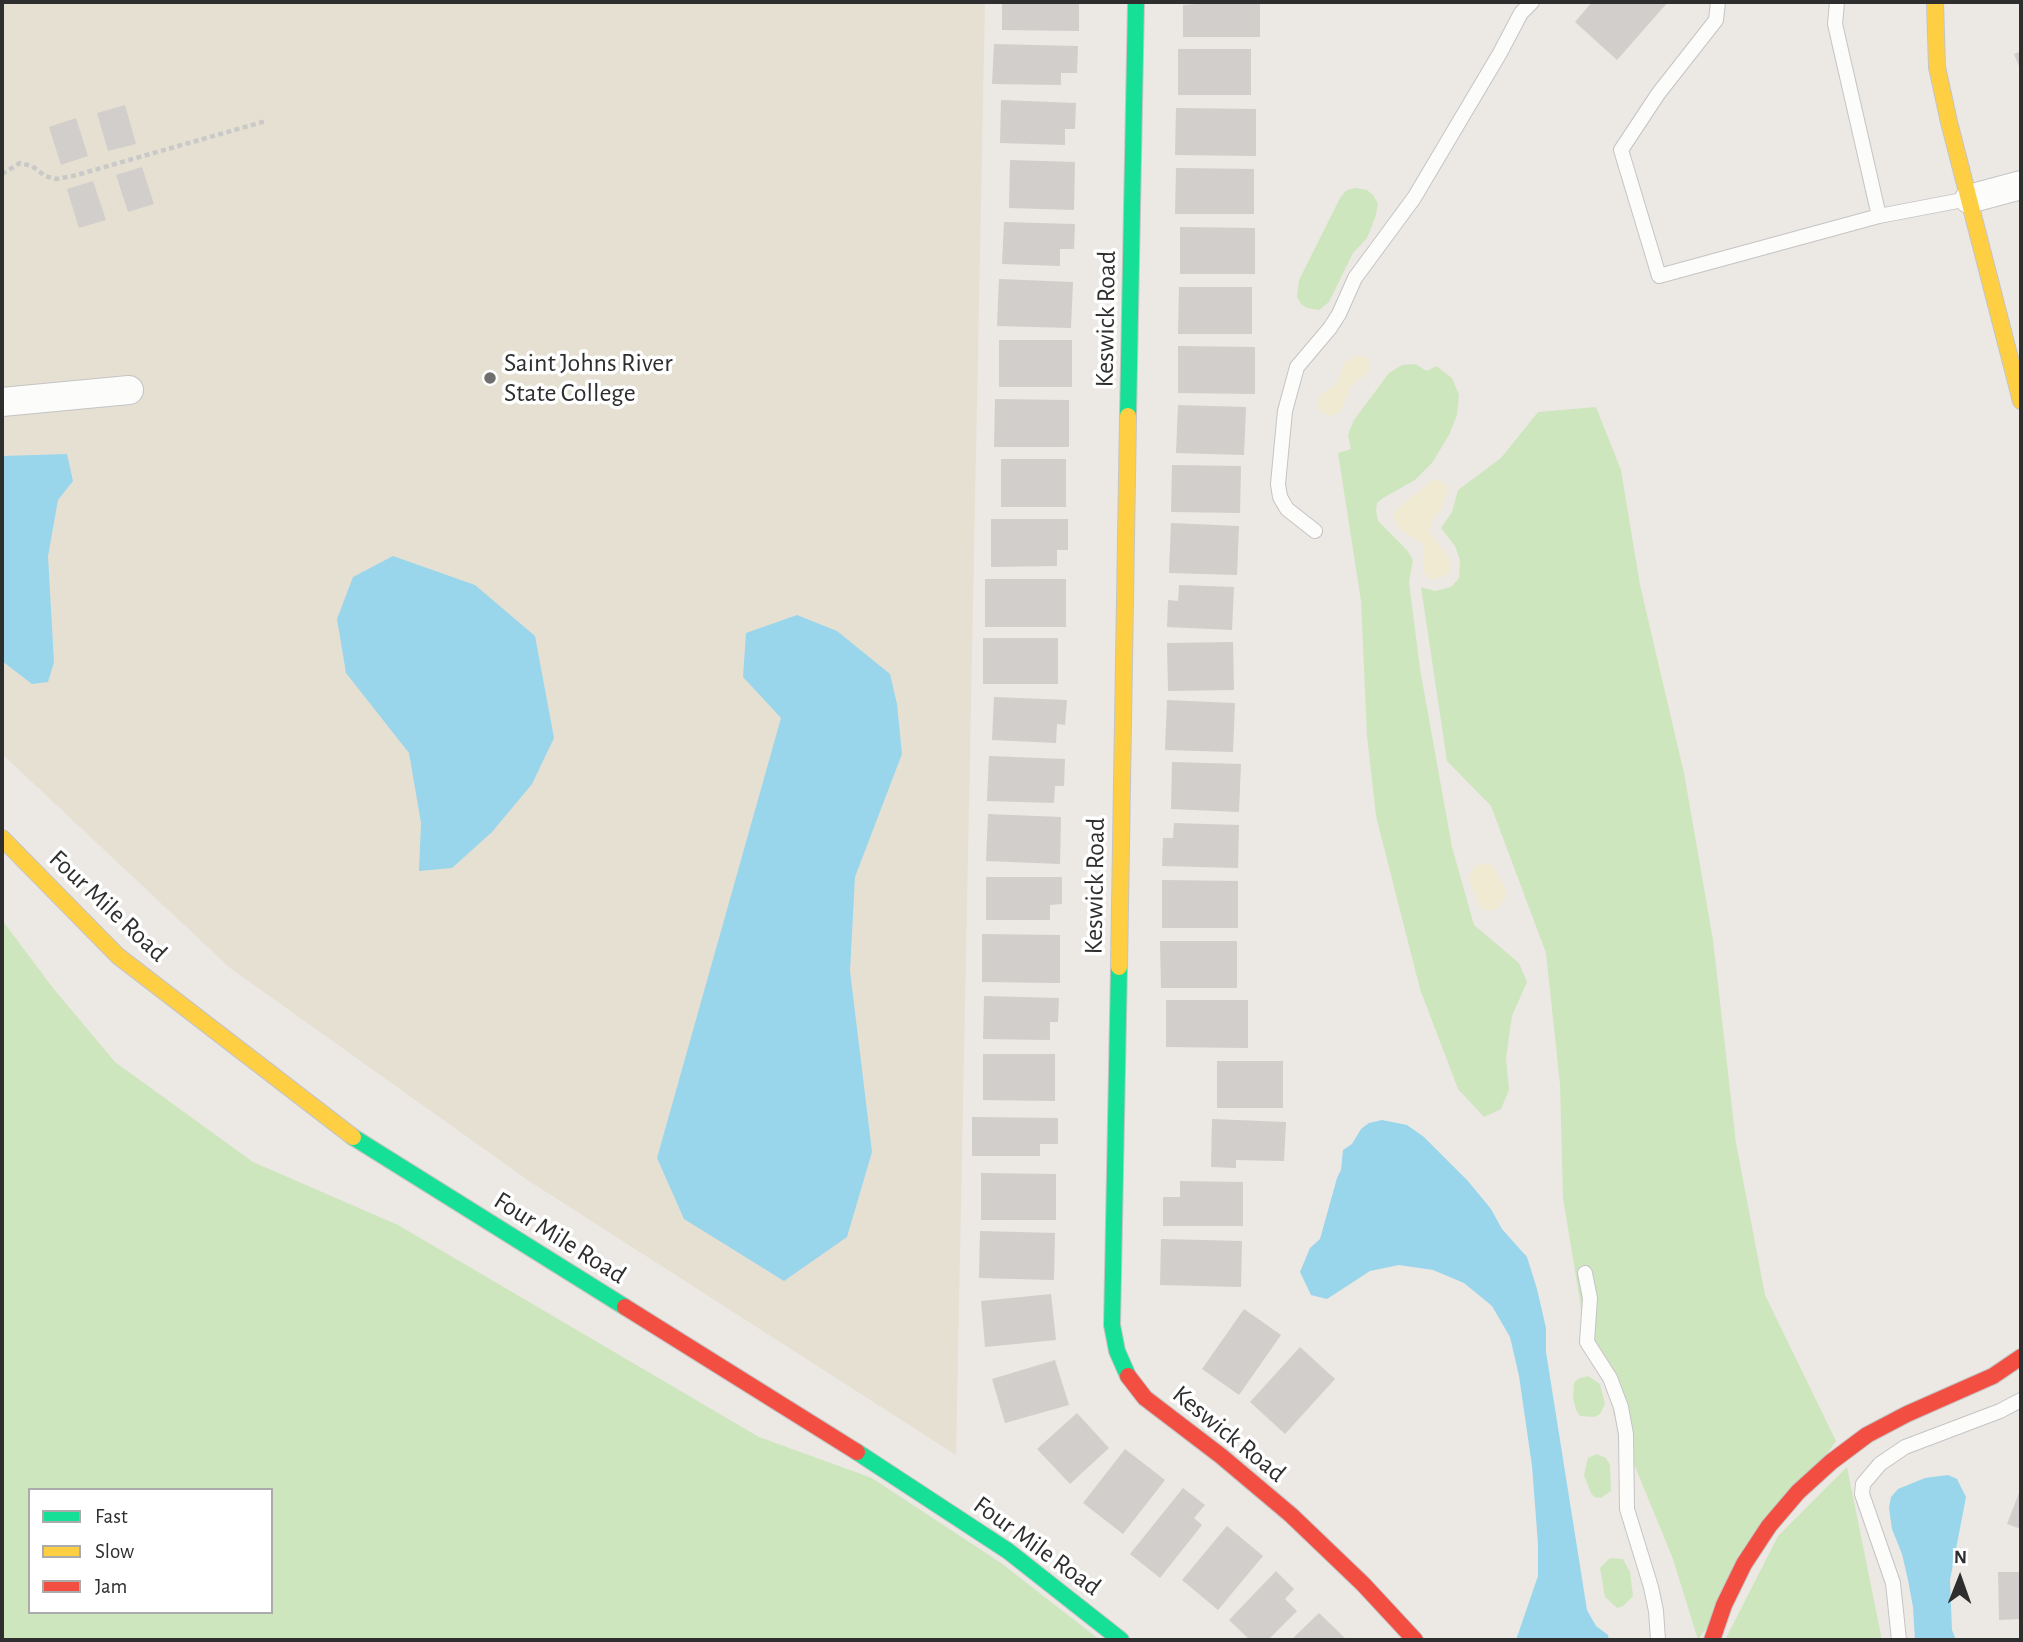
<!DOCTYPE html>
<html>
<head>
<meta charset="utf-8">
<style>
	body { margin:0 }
	#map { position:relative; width:2023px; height:1642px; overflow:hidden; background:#ece8e4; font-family:"Alegreya Sans",sans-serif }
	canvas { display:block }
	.frame { position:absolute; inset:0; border:4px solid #2e2e2e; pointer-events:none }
	.legend { position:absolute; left:28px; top:1488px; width:245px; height:126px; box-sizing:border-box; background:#fff; border:2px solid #ababab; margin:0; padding:9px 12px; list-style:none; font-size:21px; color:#2e2e2e }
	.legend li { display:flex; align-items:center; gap:14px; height:35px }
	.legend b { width:35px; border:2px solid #ababab }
	.north { position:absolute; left:1925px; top:1544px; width:70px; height:70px; -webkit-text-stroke:5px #fff; paint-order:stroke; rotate:1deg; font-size:19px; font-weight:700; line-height:28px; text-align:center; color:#2e2e2e }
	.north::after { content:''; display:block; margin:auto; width:24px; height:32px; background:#2e2e2e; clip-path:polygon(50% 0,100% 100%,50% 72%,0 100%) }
</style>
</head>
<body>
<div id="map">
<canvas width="2023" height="1642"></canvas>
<div class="frame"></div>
<ul class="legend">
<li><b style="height:9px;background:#16e098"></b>Fast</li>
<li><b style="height:9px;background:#ffcf43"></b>Slow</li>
<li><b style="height:9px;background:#f24e42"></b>Jam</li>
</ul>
<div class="north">N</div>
</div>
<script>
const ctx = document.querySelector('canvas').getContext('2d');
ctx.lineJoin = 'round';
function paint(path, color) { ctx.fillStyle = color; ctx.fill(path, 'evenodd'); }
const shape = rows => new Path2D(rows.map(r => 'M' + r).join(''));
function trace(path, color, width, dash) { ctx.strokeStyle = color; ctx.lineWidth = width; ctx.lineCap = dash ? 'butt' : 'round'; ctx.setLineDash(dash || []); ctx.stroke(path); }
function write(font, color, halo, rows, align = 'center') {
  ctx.font = font + ' "Alegreya Sans",sans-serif'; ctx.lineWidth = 7; ctx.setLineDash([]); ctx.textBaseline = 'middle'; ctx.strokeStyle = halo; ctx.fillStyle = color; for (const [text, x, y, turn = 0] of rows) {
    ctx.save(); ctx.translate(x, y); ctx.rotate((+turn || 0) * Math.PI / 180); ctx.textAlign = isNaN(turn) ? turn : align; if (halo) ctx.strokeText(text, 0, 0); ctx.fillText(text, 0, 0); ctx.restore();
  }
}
paint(shape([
	[2,2,985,2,956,1455,529,1181,230,968,2,754]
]), '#e6e0d3');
paint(shape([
	[1356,188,1367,190,1373,195,1378,204,1375,218,1367,238,1353,253,1329,302,1319,310,1307,308,1301,304,1297,297,1299,280,1341,196,1347,190],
	[1415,364,1427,371,1436,366,1452,378,1459,395,1457,415,1449,435,1432,463,1415,480,1383,498,1377,503,1376,510,1378,521,1407,550,1413,560,1409,582,1420,669,1452,847,1474,925,1519,963,1527,982,1512,1016,1506,1058,1509,1090,1501,1109,1484,1117,1458,1089,1420,989,1376,816,1367,736,1361,601,1338,453,1351,449,1348,435,1354,420,1389,373,1402,365],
	[1596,407,1621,470,1640,585,1684,773,1713,940,1736,1143,1765,1295,1836,1441,1698,1640,1673,1559,1613,1413,1615,1400,1587,1344,1563,1198,1560,1084,1546,953,1491,806,1447,761,1421,587,1435,591,1451,587,1459,578,1460,560,1455,546,1441,528,1452,512,1458,490,1501,458,1538,412],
	[2,920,53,988,115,1062,253,1162,398,1225,759,1437,872,1478,1001,1563,1100,1640,2,1640],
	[30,1490,271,1490,271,1612,30,1612],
	[1588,1376,1600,1384,1605,1404,1600,1414,1594,1417,1580,1416,1576,1410,1573,1398,1574,1383,1578,1379],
	[1597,1454,1606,1458,1610,1465,1611,1491,1601,1498,1594,1497,1591,1493,1584,1475,1588,1458],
	[1847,1467,1882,1640,1725,1640,1778,1536],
	[1610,1558,1623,1559,1630,1572,1633,1596,1623,1606,1617,1608,1605,1597,1600,1568]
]), '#cee6be');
paint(shape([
	[1357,355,1369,359,1368,372,1351,386,1341,411,1331,416,1321,412,1318,407,1320,395,1337,384,1344,362],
	[1437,479,1447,485,1447,492,1442,507,1431,522,1430,532,1446,554,1451,565,1448,575,1433,580,1423,573,1424,551,1422,543,1402,531,1396,525,1394,517,1395,511,1431,481],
	[1479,864,1489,864,1494,867,1504,886,1507,895,1498,908,1489,911,1480,908,1468,877,1472,870]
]), '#f0ead3');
paint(shape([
	[67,454,73,481,58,500,48,556,54,662,48,682,32,684,2,661,2,456],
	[393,556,475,585,535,636,554,738,532,784,492,832,452,868,419,871,421,823,409,753,346,673,337,619,353,577],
	[797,615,837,631,890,674,897,704,902,754,855,877,850,971,872,1152,847,1237,784,1281,684,1219,657,1158,781,718,743,677,746,633],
	[1382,1120,1407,1125,1424,1137,1468,1181,1491,1209,1502,1229,1527,1257,1537,1289,1546,1328,1546,1352,1587,1610,1596,1626,1608,1635,1609,1640,1516,1640,1538,1576,1538,1544,1532,1466,1519,1376,1510,1337,1492,1306,1464,1283,1433,1270,1399,1265,1370,1271,1327,1299,1311,1295,1300,1272,1310,1248,1320,1239,1337,1178,1341,1170,1343,1150,1352,1144,1361,1129,1369,1123],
	[1948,1475,1957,1479,1966,1497,1950,1580,1952,1630,1956,1640,1915,1640,1913,1607,1908,1580,1902,1554,1892,1529,1889,1508,1891,1497,1898,1489,1925,1478]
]), '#99d6ec');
paint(shape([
	[1002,2,1079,2,1079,31,1002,30],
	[1196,2,1260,2,1260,37,1183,37,1183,5,1196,4],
	[1592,2,1668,2,1617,60,1575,22],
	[994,44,1078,46,1077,73,1061,73,1061,85,992,84],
	[1178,49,1251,49,1251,95,1178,95],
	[2021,51,2021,71,2014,54],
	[1001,100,1076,103,1075,129,1065,129,1065,145,1000,143],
	[125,105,136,144,108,151,97,113],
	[1176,108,1256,109,1256,156,1175,155],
	[76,118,88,156,61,165,49,127],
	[1010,160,1075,162,1074,210,1009,208],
	[142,167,154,204,128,212,116,175],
	[1176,168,1254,169,1254,214,1175,214],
	[93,181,106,220,79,228,67,189],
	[1004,222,1075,224,1074,249,1060,249,1060,266,1002,264],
	[1180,227,1255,228,1255,274,1180,274],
	[999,279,1073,282,1071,328,997,326],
	[1179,287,1252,287,1252,334,1178,334],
	[999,340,1072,340,1072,387,999,387],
	[1178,346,1255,347,1255,394,1178,393],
	[995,399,1069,400,1069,447,994,447],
	[1178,405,1246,407,1244,455,1176,453],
	[1001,459,1066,459,1066,507,1001,507],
	[1172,465,1241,466,1240,513,1171,512],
	[991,519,1068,519,1068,550,1057,550,1057,566,991,567],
	[1171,523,1239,526,1237,575,1169,573],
	[985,579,1066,579,1066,627,985,627],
	[1179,585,1234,587,1232,630,1167,627,1168,600,1178,601],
	[983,638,1058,638,1058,684,983,684],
	[1233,642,1234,690,1168,691,1167,643],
	[994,697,1067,700,1065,725,1057,724,1056,743,992,740],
	[1167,700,1235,703,1233,752,1165,750],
	[989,756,1065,759,1064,786,1055,786,1054,803,987,801],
	[1172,762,1241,764,1239,812,1171,809],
	[988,814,1061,817,1060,864,986,861],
	[1174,823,1239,825,1238,868,1162,866,1163,838,1173,838],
	[986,877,1062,877,1062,904,1050,905,1050,920,986,920],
	[1162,880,1238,881,1238,928,1162,928],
	[982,934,1060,935,1060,983,982,982],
	[1160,941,1237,941,1237,988,1161,988],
	[984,996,1059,998,1058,1022,1050,1022,1050,1040,983,1039],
	[1166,1000,1248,1000,1248,1048,1166,1047],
	[983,1054,1055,1054,1055,1101,983,1100],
	[1217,1061,1283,1061,1283,1108,1217,1108],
	[972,1117,1058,1118,1058,1144,1040,1144,1040,1156,972,1156],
	[1212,1119,1286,1122,1284,1161,1236,1160,1236,1168,1211,1167],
	[981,1173,1056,1174,1056,1220,981,1220],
	[1180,1181,1243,1182,1243,1226,1163,1226,1163,1197,1180,1197],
	[980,1231,1055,1233,1054,1280,979,1278],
	[1161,1239,1242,1241,1241,1287,1160,1285],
	[1051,1294,1056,1340,985,1347,981,1301],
	[1244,1309,1281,1335,1239,1395,1202,1369],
	[1300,1347,1335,1379,1285,1434,1250,1402],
	[1055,1360,1069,1405,1005,1423,992,1379],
	[1077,1413,1109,1448,1070,1484,1037,1449],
	[1125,1449,1165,1480,1123,1534,1083,1503],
	[1183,1488,1205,1505,1194,1518,1202,1525,1160,1578,1130,1554],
	[2021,1488,2021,1529,2007,1524],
	[1227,1526,1263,1556,1218,1610,1182,1580],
	[1276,1571,1294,1589,1285,1599,1297,1611,1268,1640,1250,1640,1229,1620],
	[1998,1572,2021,1572,2021,1619,1999,1620],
	[1319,1613,1347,1640,1291,1640]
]), '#d1cecb');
const lane = shape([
	[1718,2,1716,20,1658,94,1621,150,1659,276,1879,216],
	[1837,2,1835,24,1879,216,1968,199],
	[1315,531,1287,509,1280,497,1278,484,1285,411,1297,367,1330,328,1339,314,1355,278,1414,198,1500,53,1521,13,1532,2],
	[1585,1273,1590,1298,1587,1342,1610,1378,1621,1407,1626,1434,1627,1509,1651,1587,1656,1611,1658,1640],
	[1899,1640,1893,1583,1862,1494,1863,1484,1880,1464,1905,1447,2000,1411,2021,1400]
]);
const street = shape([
	[1969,199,2021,185],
	[2,402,129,390]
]);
const fast = shape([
	[1128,416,1136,2],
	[1119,967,1112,1325,1117,1351,1128,1376],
	[353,1137,625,1307],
	[857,1452,1008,1551,1121,1640]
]);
const slow = shape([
	[1935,2,1937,67,1949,122,2021,401],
	[2,838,118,956,353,1137],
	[1119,967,1128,416]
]);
const jam = shape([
	[625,1307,857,1452],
	[1128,1376,1145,1398,1221,1456,1291,1515,1363,1584,1415,1640],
	[1712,1640,1724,1605,1744,1564,1769,1526,1798,1492,1831,1462,1867,1435,1907,1414,1993,1376,2021,1357]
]);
trace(lane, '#c5c4c5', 16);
trace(street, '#c5c4c5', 30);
trace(fast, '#c5c4c5', 18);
trace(slow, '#c5c4c5', 18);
trace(jam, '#c5c4c5', 18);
trace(shape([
	[2,174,20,163,32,166,45,176,56,179,73,176,266,121]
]), '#c9c9c8', 4.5, [5, 3.5]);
trace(lane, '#fcfcfb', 14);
trace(street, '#fcfcfb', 28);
trace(fast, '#16e098', 16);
trace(slow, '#ffcf43', 16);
trace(jam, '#f24e42', 16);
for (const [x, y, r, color] of [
	[490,378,7,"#706f6e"]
]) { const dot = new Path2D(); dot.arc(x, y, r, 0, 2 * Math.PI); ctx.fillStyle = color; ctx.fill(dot); trace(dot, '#fff', 2.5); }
write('26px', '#2e2e2e', '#fff', [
	["Keswick Road",1106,319,-89],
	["Keswick Road",1095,886,-89],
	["Four Mile Road",108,906,43],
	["Four Mile Road",560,1238,32],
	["Keswick Road",1229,1434,39],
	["Four Mile Road",1037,1546,36]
]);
write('26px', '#2e2e2e', '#fff', [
	["Saint Johns River",504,363],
	["State College",504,393]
], 'left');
</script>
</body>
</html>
